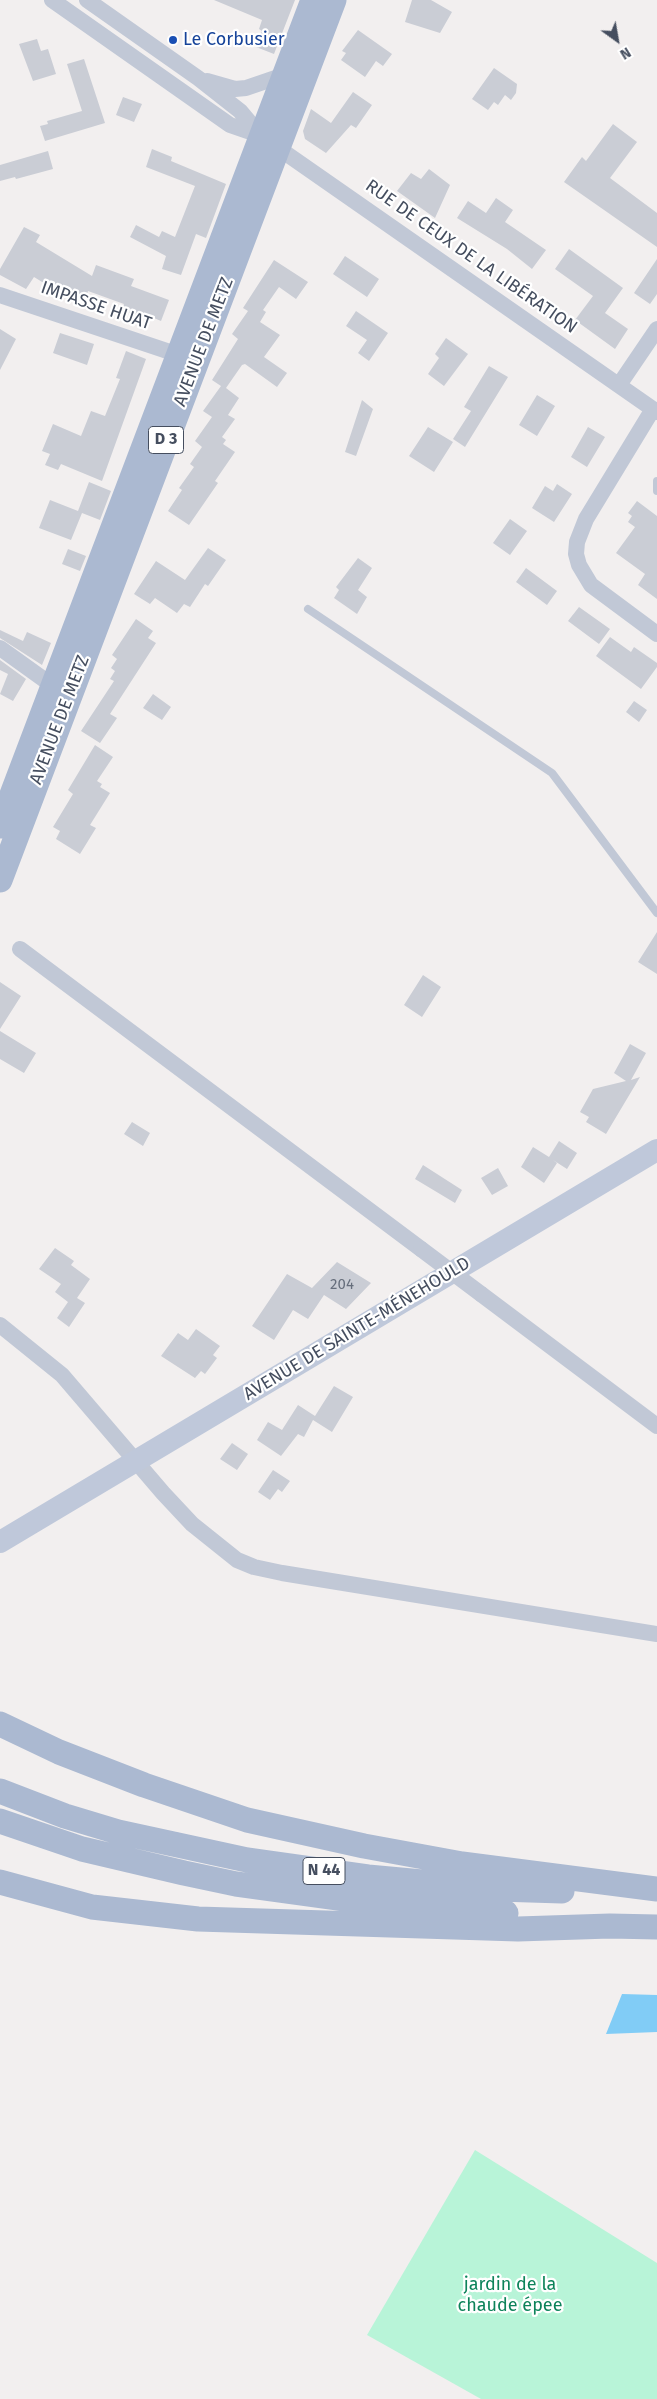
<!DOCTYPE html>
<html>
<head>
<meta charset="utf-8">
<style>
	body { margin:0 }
	#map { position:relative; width:657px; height:2399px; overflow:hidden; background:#f2efef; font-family:"Fira Sans",sans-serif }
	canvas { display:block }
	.north { position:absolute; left:592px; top:15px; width:50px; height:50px; -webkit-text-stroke:4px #fff; paint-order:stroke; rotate:148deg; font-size:14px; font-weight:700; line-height:20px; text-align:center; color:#454e5f }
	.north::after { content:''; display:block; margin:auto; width:18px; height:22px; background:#454e5f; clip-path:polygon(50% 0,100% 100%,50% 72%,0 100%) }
</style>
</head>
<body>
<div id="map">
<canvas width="657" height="2399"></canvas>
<div class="north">N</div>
</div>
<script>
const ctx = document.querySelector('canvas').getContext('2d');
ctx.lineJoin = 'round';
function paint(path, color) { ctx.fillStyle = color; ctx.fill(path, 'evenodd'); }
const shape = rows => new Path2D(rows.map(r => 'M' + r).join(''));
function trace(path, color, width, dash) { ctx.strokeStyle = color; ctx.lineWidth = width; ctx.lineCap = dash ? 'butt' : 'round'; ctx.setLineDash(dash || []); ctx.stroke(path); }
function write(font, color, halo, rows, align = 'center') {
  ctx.font = font + ' "Fira Sans",sans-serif'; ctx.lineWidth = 4.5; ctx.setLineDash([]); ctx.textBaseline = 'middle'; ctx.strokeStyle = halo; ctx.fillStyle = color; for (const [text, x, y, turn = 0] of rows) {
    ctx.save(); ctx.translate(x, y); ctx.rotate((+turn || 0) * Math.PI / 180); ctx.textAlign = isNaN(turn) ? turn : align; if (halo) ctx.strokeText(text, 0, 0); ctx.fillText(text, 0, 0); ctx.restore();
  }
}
paint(shape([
	[475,2150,657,2263,657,2399,481,2399,367,2335]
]), '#b8f4d8');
paint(shape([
	[622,1994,657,1995,657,2032,606,2034]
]), '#81ccf6');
paint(shape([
	[214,0,295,0,274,54,256,47,262,31,259,29,262,20],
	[412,0,431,0,452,12,440,33,405,22],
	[358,30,392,54,383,66,376,61,365,77,341,60,346,53,342,51],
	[37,39,41,51,48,49,56,74,33,81,19,44],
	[84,59,105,123,45,141,40,126,48,124,47,121,82,111,67,64],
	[494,68,517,84,516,93,511,100,505,95,498,105,494,102,488,110,472,99],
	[353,92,372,105,356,128,351,125,326,153,305,139,303,131,311,109,331,123],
	[123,97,142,104,134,122,116,115],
	[613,124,637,142,610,178,657,213,657,247,564,182,582,157,586,161],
	[152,149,172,157,171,161,226,184,206,238,196,234,181,275,162,269,166,256,130,237,136,225,159,237,162,231,175,237,195,186,146,167],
	[48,151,53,169,16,179,15,177,0,181,0,165],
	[429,169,450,185,435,218,397,191,411,173,421,179],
	[496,198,513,210,505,222,546,250,532,269,507,249,457,218,468,201,486,213],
	[24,227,40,235,36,242,92,276,96,265,134,279,131,286,169,300,161,321,154,318,152,321,129,313,131,309,123,307,124,304,88,291,83,307,34,277,26,289,0,275,0,269],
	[569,249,623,288,605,313,628,329,615,349,575,320,593,296,555,269],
	[345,256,379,279,367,297,333,274],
	[657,259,657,294,650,304,634,293],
	[274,260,308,282,296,299,279,287,263,310,266,312,260,322,280,335,264,357,287,373,277,387,245,364,242,365,226,388,239,398,228,415,235,419,222,437,226,440,223,444,235,452,215,481,218,483,189,525,168,511,182,490,179,488,194,467,190,464,202,447,195,441,212,417,203,411,221,386,212,380,238,339,232,334,248,311,243,308],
	[356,311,388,333,369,361,358,353,367,340,346,326],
	[0,329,16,339,0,370],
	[60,333,94,344,87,365,53,353],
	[446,338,468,354,444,386,428,374,439,358,435,354],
	[126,351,146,359,102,481,61,464,58,470,45,465,50,454,42,451,53,424,81,436,91,411,105,416,120,379,116,378],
	[489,366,508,377,465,447,453,439,471,411,464,407],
	[537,395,555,406,537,436,519,425],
	[362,400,373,409,356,456,345,452],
	[428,427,453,442,434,472,409,456],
	[588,427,605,437,587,467,571,457],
	[89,482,111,491,100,520,82,513,71,540,39,528,50,500,78,511],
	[557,484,572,494,554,522,532,508,545,486,553,491],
	[637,501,657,516,657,599,638,585,645,574,616,553,635,527,628,522,632,516,628,513],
	[510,519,527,531,510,555,493,543],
	[208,548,226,560,208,586,205,584,190,607,184,604,177,613,155,598,150,604,134,594,156,561,185,580],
	[68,549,86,556,80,571,62,564],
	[358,558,372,568,358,590,367,597,357,614,334,598,339,590,336,587],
	[526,568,557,591,547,605,516,582],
	[579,607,610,629,599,644,568,621],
	[136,619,153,631,148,638,156,643,110,714,117,718,100,743,81,731,114,681,110,679,115,671,111,668,117,659,112,655],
	[0,630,23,641,27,632,51,643,42,665,0,638],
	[610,637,631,652,634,647,657,663,657,667,641,689,596,656],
	[0,660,26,679,13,701,0,694,8,674,0,670],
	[153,694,171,707,162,720,143,708],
	[634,701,647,710,639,722,626,712],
	[95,745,113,757,97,781,102,784,100,787,110,793,90,825,96,828,80,854,56,839,60,831,53,827,73,794,68,790],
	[657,932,657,974,638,962],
	[423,975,441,987,422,1017,404,1005],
	[0,982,21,996,0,1029],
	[0,1031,36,1053,24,1073,0,1059],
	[630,1044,646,1053,631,1080,640,1077,606,1134,586,1122,589,1117,580,1112,593,1089,626,1081,614,1073],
	[132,1122,150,1133,143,1146,124,1134],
	[559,1141,577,1153,567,1169,553,1160,557,1163,544,1183,521,1167,533,1147,549,1157],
	[423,1165,462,1190,455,1203,415,1179],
	[498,1168,508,1186,492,1195,481,1178],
	[55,1248,74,1261,71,1265,90,1279,77,1298,85,1303,69,1327,57,1318,68,1302,55,1292,61,1284,39,1269],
	[337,1262,371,1283,346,1309,324,1295,308,1319,293,1310,274,1340,252,1326,287,1274,312,1288],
	[196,1329,220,1346,213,1355,217,1358,205,1374,201,1371,195,1378,161,1356,178,1333,188,1340],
	[334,1386,353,1397,332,1432,313,1420,304,1437,298,1434,281,1456,257,1440,268,1422,282,1430,298,1405,315,1416],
	[232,1443,248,1454,237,1470,220,1459],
	[273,1470,290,1481,282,1492,278,1489,270,1500,258,1492]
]), '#cacdd5');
trace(shape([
	[657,481,657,491],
	[308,609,552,773,657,913]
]), '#c1c8d6', 8);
trace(shape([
	[52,0,230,125,259,135],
	[87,0,198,78,240,111,261,136,657,412],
	[207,81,235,89,246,88,284,75],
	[0,295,179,355],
	[619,385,657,329],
	[653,409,586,519,577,542,576,554,579,565,591,585,657,634],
	[0,648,53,686],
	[20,949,421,1249],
	[481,1294,657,1426],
	[0,1325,62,1375,163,1493,192,1524,237,1560,254,1567,282,1573,657,1634]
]), '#c1c8d6', 16);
trace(shape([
	[0,1542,657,1150]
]), '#bfc8da', 22);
trace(shape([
	[0,826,313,0],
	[0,880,334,0],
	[0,1724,59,1752,144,1785,247,1820,364,1846,462,1864,657,1889],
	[0,1791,65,1816,118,1832,247,1860,368,1877,498,1889,562,1891],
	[0,1821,82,1849,184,1873,236,1884,360,1901,506,1913],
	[0,1882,92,1907,198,1919,518,1929,610,1926,657,1927]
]), '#abb9d1', 25);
trace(shape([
	[421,1249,481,1294]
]), '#c1c8d6', 16);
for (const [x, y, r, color] of [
	[173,40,5,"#1a4fb4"]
]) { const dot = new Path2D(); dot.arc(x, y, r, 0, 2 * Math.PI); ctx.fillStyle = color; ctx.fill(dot); trace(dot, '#fff', 2); }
write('15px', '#666e7c', null, [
	["204",342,1285]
]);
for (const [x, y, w] of [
	[166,440,35],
	[324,1871,42]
]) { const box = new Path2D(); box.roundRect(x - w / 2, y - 13.5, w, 27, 4); ctx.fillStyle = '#fff'; ctx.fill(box); trace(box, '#454e5f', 1); }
write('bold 16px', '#454e5f', null, [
	["D 3",166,440],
	["N 44",324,1871]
]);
write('18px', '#164399', '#fff', [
	["Le Corbusier",183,40]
], 'left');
write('18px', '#454e5f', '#fff', [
	["RUE DE CEUX DE LA LIBÉRATION",471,257,35],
	["IMPASSE HUAT",96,306,19],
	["AVENUE DE METZ",204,342,-69],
	["AVENUE DE METZ",60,720,-69],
	["AVENUE DE SAINTE-MÉNEHOULD",357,1329,-31]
]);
write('18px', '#0d835a', '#fff', [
	["jardin de la",510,2285],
	["chaude épee",510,2306]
]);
</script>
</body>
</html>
